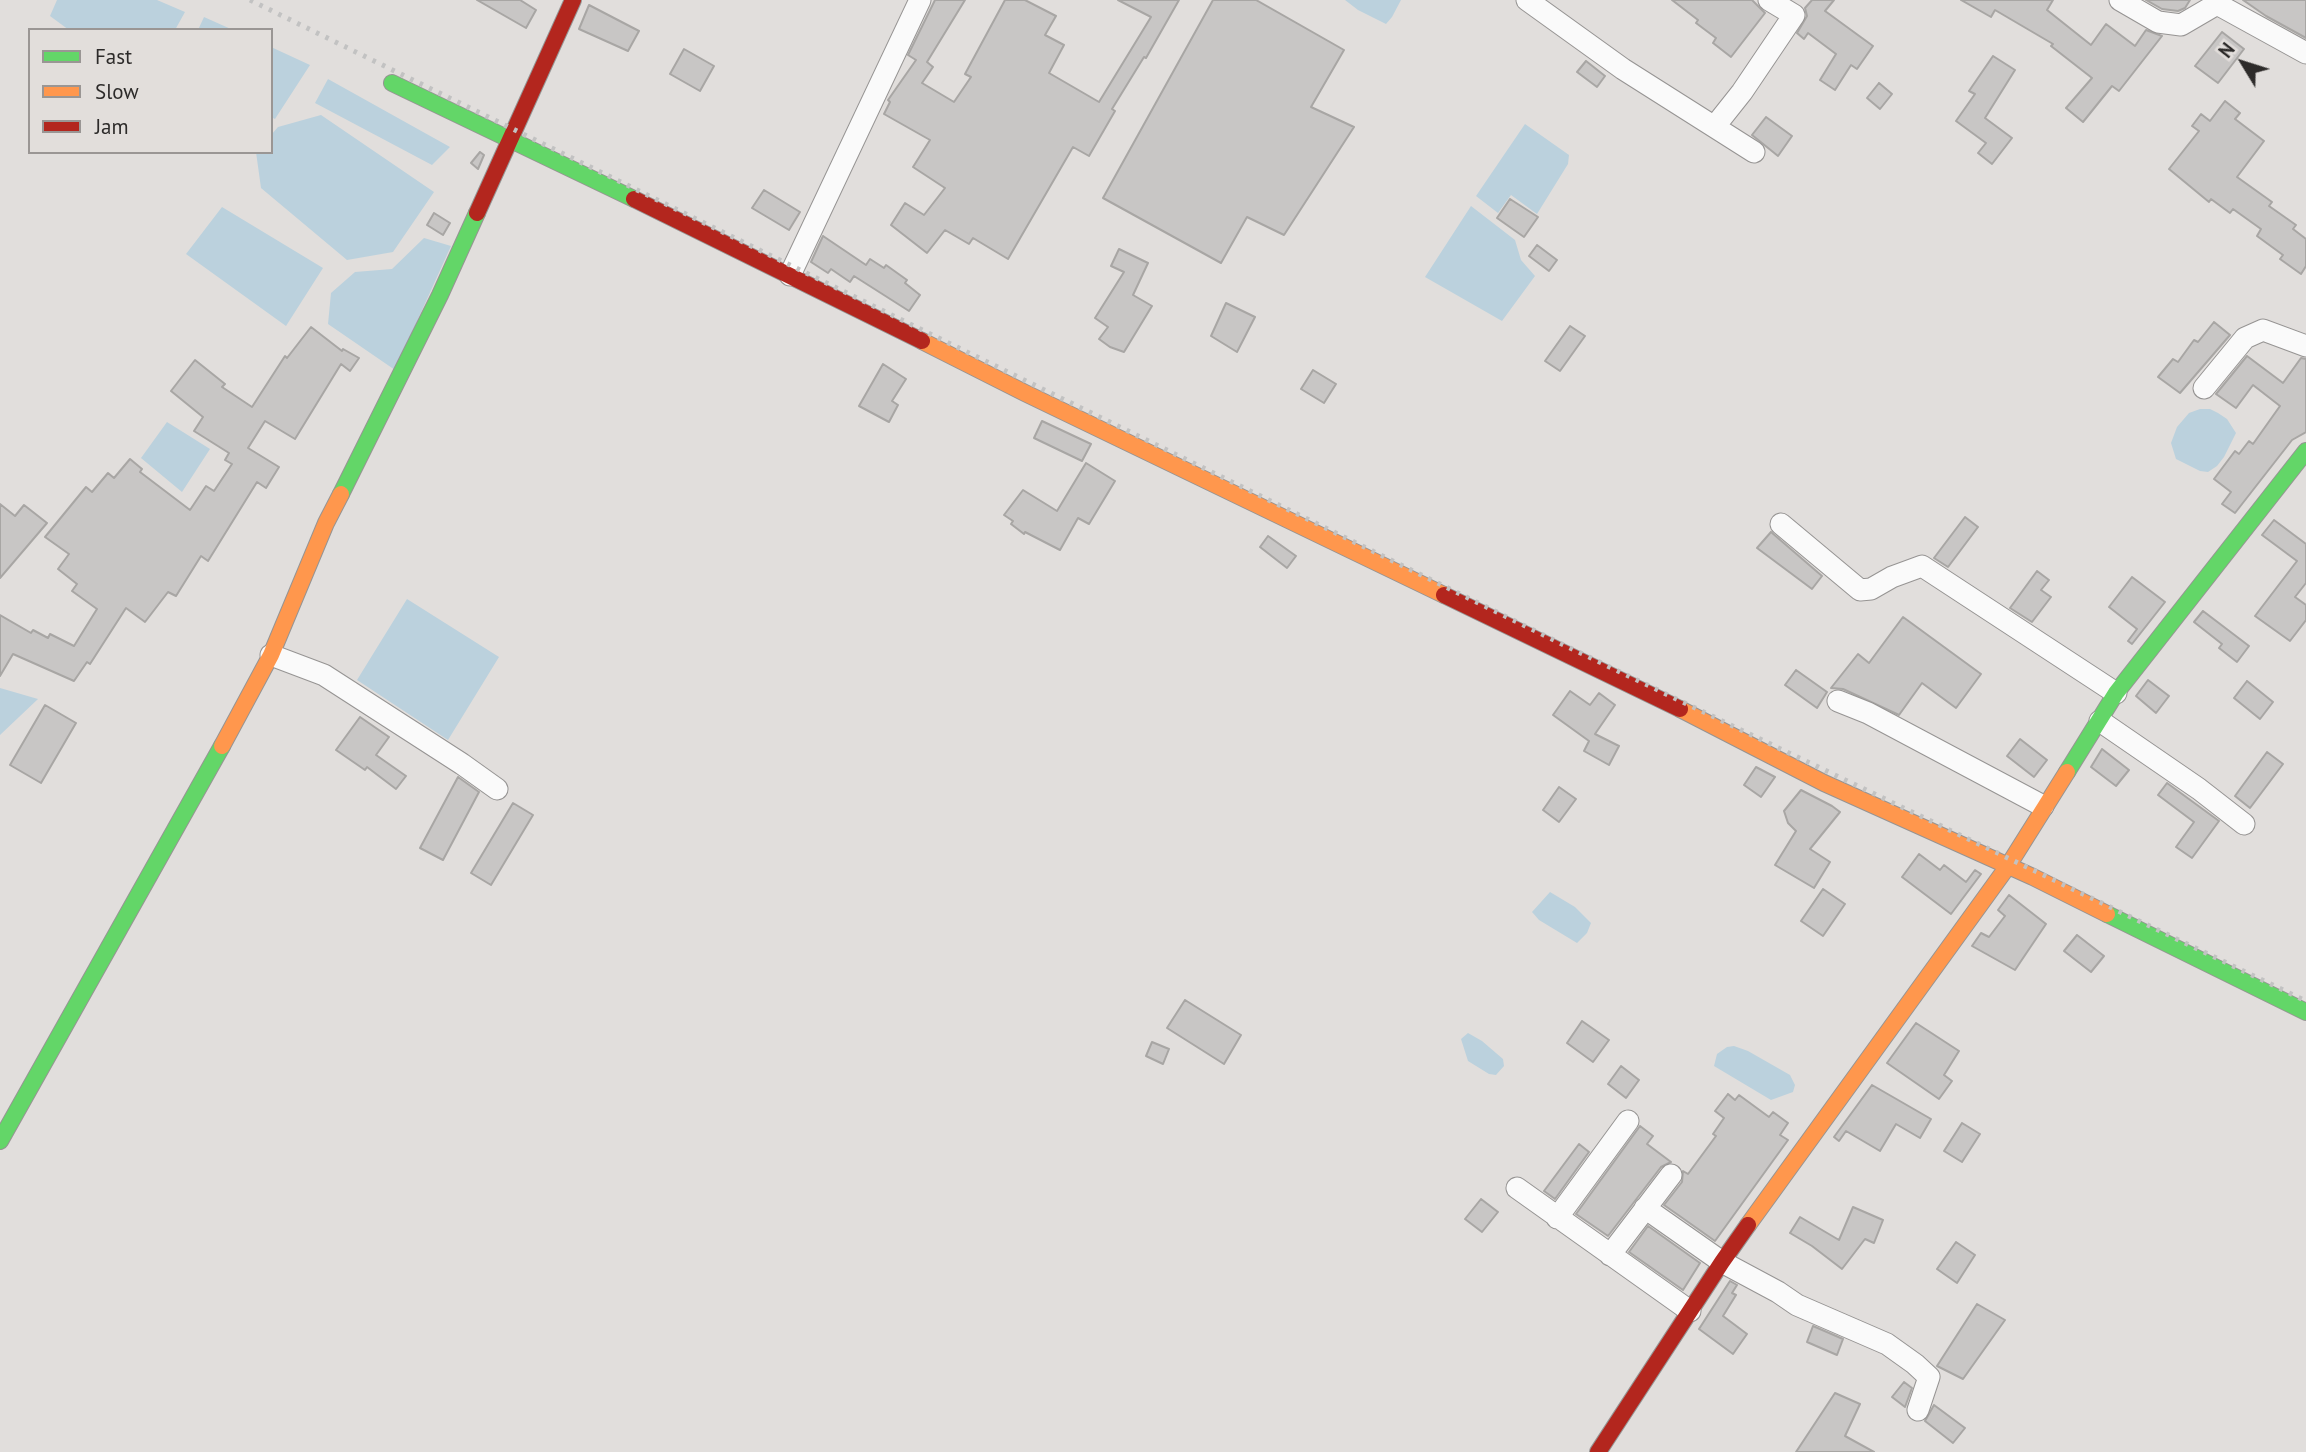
<!DOCTYPE html>
<html>
<head>
<meta charset="utf-8">
<style>
	body { margin:0 }
	#map { position:relative; width:2306px; height:1452px; overflow:hidden; background:#e1dedc; font-family:"PT Sans",sans-serif }
	canvas { display:block }
	.legend { position:absolute; left:28px; top:28px; width:245px; height:126px; box-sizing:border-box; background:#e2dedb; border:2px solid #9a9694; margin:0; padding:9px 12px; list-style:none; font-size:21px; color:#2d2b2a }
	.legend li { display:flex; align-items:center; gap:14px; height:35px }
	.legend b { width:35px; border:2px solid #9a9694 }
	.north { position:absolute; left:2208px; top:28px; width:70px; height:70px; -webkit-text-stroke:5px #e2dedb; paint-order:stroke; rotate:308deg; font-size:19px; font-weight:700; line-height:28px; text-align:center; color:#2d2b2a }
	.north::after { content:''; display:block; margin:auto; width:24px; height:32px; background:#2d2b2a; clip-path:polygon(50% 0,100% 100%,50% 72%,0 100%) }
</style>
</head>
<body>
<div id="map">
<canvas width="2306" height="1452"></canvas>
<ul class="legend">
<li><b style="height:9px;background:#63d668"></b>Fast</li>
<li><b style="height:9px;background:#ff974d"></b>Slow</li>
<li><b style="height:9px;background:#b3261e"></b>Jam</li>
</ul>
<div class="north">N</div>
</div>
<script>
const ctx = document.querySelector('canvas').getContext('2d');
ctx.lineJoin = 'round';
function paint(path, color) { ctx.fillStyle = color; ctx.fill(path, 'evenodd'); }
const shape = rows => new Path2D(rows.map(r => 'M' + r).join(''));
function trace(path, color, width, dash) { ctx.strokeStyle = color; ctx.lineWidth = width; ctx.lineCap = dash ? 'butt' : 'round'; ctx.setLineDash(dash || []); ctx.stroke(path); }
paint(shape([
	[57,0,157,0,185,12,175,30,69,30,50,16],
	[1345,0,1401,0,1392,17,1386,24,1358,10],
	[204,17,233,30,198,30],
	[271,47,310,65,275,119,271,117],
	[328,79,450,147,432,165,315,103],
	[321,115,434,192,393,252,347,260,261,188,256,152,271,152,271,135,278,127],
	[1525,124,1569,155,1568,164,1537,214,1511,195,1498,213,1476,196],
	[1471,206,1515,240,1521,260,1535,276,1502,321,1425,277],
	[222,207,323,268,286,326,186,254],
	[424,238,451,246,395,370,328,324,331,293,355,272,392,269],
	[2200,409,2210,409,2218,413,2227,419,2236,433,2224,457,2217,466,2208,472,2200,471,2176,459,2171,443,2177,427,2189,413],
	[167,422,210,449,182,492,141,458],
	[407,599,499,657,448,740,357,680],
	[0,688,38,699,0,735],
	[1550,892,1575,907,1591,923,1587,933,1577,943,1539,920,1532,912],
	[1468,1033,1482,1041,1503,1059,1504,1066,1496,1075,1489,1074,1468,1061,1461,1039],
	[1734,1046,1748,1051,1790,1075,1795,1085,1793,1092,1771,1100,1714,1066,1717,1054,1727,1047]
]), '#bbd1dd');
const building = shape([
	[477,0,520,0,536,10,526,28,477,0],
	[935,0,965,0,927,62,933,67,922,83,954,102,971,77,965,74,1005,0,1025,0,1056,16,1045,35,1064,45,1049,73,1099,102,1151,17,1118,0,1179,0,1146,58,1144,57,1112,109,1115,111,1089,156,1073,147,1008,259,973,238,969,244,945,230,927,253,891,225,905,203,924,215,945,188,913,167,930,140,884,114,890,102,888,100,916,60,908,55,935,0],
	[1213,0,1256,0,1344,50,1311,107,1354,127,1284,235,1247,217,1221,263,1103,198,1213,0],
	[1672,0,1752,0,1765,13,1731,57,1713,43,1716,38,1696,23,1698,20,1672,0],
	[1812,0,1834,0,1825,11,1873,46,1857,69,1851,65,1835,90,1820,80,1836,54,1808,33,1804,39,1797,33,1807,16,1805,8,1812,0],
	[1961,0,2053,0,2047,10,2091,45,2106,24,2135,46,2146,30,2162,36,2119,91,2112,86,2083,122,2066,108,2092,78,2051,46,2053,44,1995,10,1991,17,1961,0],
	[2146,0,2190,0,2185,8,2178,11,2162,9,2146,0],
	[2243,0,2306,0,2306,38,2266,16,2243,0],
	[589,5,639,31,628,51,579,29,589,5],
	[2222,32,2244,49,2218,83,2195,66,2222,32],
	[684,49,714,66,700,91,670,74,684,49],
	[1993,56,2015,70,1985,118,2012,138,1992,164,1978,153,1986,143,1956,121,1975,94,1969,91,1993,56],
	[1586,61,1605,76,1597,87,1577,72,1586,61],
	[1879,83,1892,94,1880,109,1867,98,1879,83],
	[2225,101,2240,113,2235,119,2264,141,2237,177,2272,202,2269,206,2296,225,2293,229,2306,239,2306,266,2301,274,2280,259,2283,255,2257,236,2261,229,2233,209,2230,213,2211,199,2209,202,2169,169,2199,131,2192,126,2201,114,2210,121,2225,101],
	[1766,117,1792,136,1778,156,1752,135,1766,117],
	[480,152,484,155,478,169,471,163,480,152],
	[764,190,800,212,789,230,752,208,764,190],
	[1510,199,1538,217,1524,237,1497,218,1510,199],
	[434,213,450,223,443,235,427,225,434,213],
	[823,236,866,265,870,259,884,268,886,265,907,280,905,283,920,295,909,311,854,276,850,282,831,269,828,273,811,262,823,236],
	[1537,245,1557,260,1549,271,1529,256,1537,245],
	[1119,249,1148,263,1133,295,1152,306,1124,352,1110,347,1099,339,1108,327,1095,318,1124,272,1111,266,1119,249],
	[1226,303,1255,317,1237,352,1211,336,1226,303],
	[2214,322,2230,335,2180,393,2158,377,2173,359,2178,362,2194,340,2198,342,2214,322],
	[1570,326,1585,336,1560,371,1545,361,1570,326],
	[311,327,342,351,343,349,359,358,350,371,341,364,295,439,265,421,248,448,279,467,266,488,257,482,208,561,201,556,176,596,168,592,145,622,126,608,90,664,87,662,74,681,13,654,0,676,0,615,31,633,33,630,48,638,50,634,74,646,97,609,72,591,77,584,58,569,69,554,45,537,86,487,92,492,108,473,114,478,130,459,142,469,140,472,190,510,206,486,214,491,232,464,225,460,229,453,194,431,203,417,171,391,195,360,225,384,222,387,252,407,285,356,287,358,311,327],
	[2247,356,2283,383,2301,358,2306,359,2306,432,2292,440,2235,513,2222,504,2231,492,2214,479,2235,451,2239,454,2249,441,2253,444,2280,406,2253,385,2236,408,2216,394,2247,356],
	[883,364,906,379,892,401,898,405,889,422,859,406,883,364],
	[1313,370,1336,384,1324,403,1301,389,1313,370],
	[1042,421,1091,444,1082,461,1034,438,1042,421],
	[1086,463,1115,481,1089,524,1078,518,1060,550,1025,532,1024,534,1011,524,1013,521,1004,515,1023,490,1057,511,1086,463],
	[0,504,15,516,24,505,47,523,0,578,0,504],
	[1965,517,1978,527,1948,567,1934,558,1965,517],
	[2274,520,2306,544,2306,583,2295,597,2306,605,2306,620,2290,641,2255,616,2297,561,2262,535,2274,520],
	[1771,532,1822,576,1812,589,1757,548,1771,532],
	[1268,536,1296,556,1287,568,1260,547,1268,536],
	[2037,571,2049,580,2041,590,2051,597,2032,622,2010,608,2037,571],
	[2132,577,2165,602,2132,644,2128,641,2137,629,2109,607,2132,577],
	[2203,611,2249,646,2237,662,2219,648,2222,644,2194,622,2203,611],
	[1903,617,1981,674,1956,708,1922,683,1899,715,1843,689,1831,688,1858,654,1869,663,1903,617],
	[1796,670,1827,692,1817,708,1785,685,1796,670],
	[2148,680,2169,696,2156,713,2136,696,2148,680],
	[2247,681,2273,702,2260,719,2234,698,2247,681],
	[1570,691,1590,705,1599,693,1615,705,1595,734,1619,746,1609,765,1584,751,1589,741,1553,715,1570,691],
	[45,705,76,723,41,783,10,765,45,705],
	[360,717,389,737,376,755,406,776,396,789,367,767,365,770,336,750,360,717],
	[2020,739,2047,760,2034,777,2007,756,2020,739],
	[2102,749,2129,770,2116,786,2091,767,2102,749],
	[2267,752,2283,764,2250,808,2235,796,2267,752],
	[1756,767,1775,777,1761,797,1744,785,1756,767],
	[458,777,479,792,443,860,420,848,458,777],
	[2167,783,2219,821,2192,858,2176,847,2194,822,2158,795,2167,783],
	[1559,787,1576,799,1559,822,1543,810,1559,787],
	[1801,790,1832,806,1840,812,1810,849,1830,862,1814,888,1775,865,1796,831,1788,823,1784,811,1801,790],
	[513,803,533,815,491,885,471,873,513,803],
	[1919,854,1940,870,1944,865,1966,882,1975,870,1981,874,1951,914,1902,877,1919,854],
	[1823,889,1845,904,1823,936,1801,921,1823,889],
	[2009,895,2046,924,2015,970,1972,946,1981,933,1989,937,2005,916,1998,910,2009,895],
	[2077,935,2104,956,2091,972,2064,951,2077,935],
	[1185,1000,1241,1035,1224,1064,1167,1028,1185,1000],
	[1582,1021,1609,1040,1593,1062,1567,1043,1582,1021],
	[1916,1023,1959,1051,1944,1075,1952,1081,1939,1099,1887,1063,1916,1023],
	[1152,1042,1169,1049,1163,1064,1146,1056,1152,1042],
	[1621,1066,1639,1080,1626,1098,1608,1084,1621,1066],
	[1872,1085,1931,1119,1920,1138,1896,1124,1880,1151,1846,1131,1839,1141,1834,1137,1872,1085],
	[1728,1094,1735,1100,1739,1095,1769,1117,1773,1112,1788,1123,1780,1135,1788,1140,1715,1241,1664,1205,1682,1182,1683,1171,1688,1174,1716,1136,1713,1134,1724,1118,1715,1111,1728,1094],
	[1962,1123,1980,1134,1962,1162,1944,1151,1962,1123],
	[1640,1126,1653,1136,1647,1144,1671,1162,1661,1167,1608,1236,1576,1214,1640,1126],
	[1579,1144,1589,1152,1555,1199,1544,1191,1579,1144],
	[1481,1199,1498,1212,1482,1232,1465,1219,1481,1199],
	[1853,1207,1883,1220,1874,1243,1865,1239,1842,1269,1812,1246,1790,1233,1800,1217,1839,1240,1853,1207],
	[1648,1226,1700,1263,1683,1290,1629,1252,1648,1226],
	[1956,1242,1975,1255,1957,1283,1937,1269,1956,1242],
	[1730,1281,1737,1285,1732,1293,1736,1295,1723,1316,1747,1334,1733,1354,1699,1329,1730,1281],
	[1977,1304,2005,1320,1963,1379,1937,1366,1977,1304],
	[1813,1326,1843,1339,1837,1355,1807,1342,1813,1326],
	[1904,1382,1912,1388,1905,1407,1892,1397,1904,1382],
	[1835,1393,1860,1404,1845,1436,1874,1452,1796,1452,1835,1393],
	[1934,1405,1965,1428,1953,1443,1925,1421,1934,1405]
]);
paint(building, '#c8c6c5');
trace(building, '#a8a6a4', 2);
const street = shape([
	[1527,0,1623,69,1754,152],
	[2120,0,2158,22,2181,25,2217,4,2220,0],
	[2217,4,2306,53],
	[1715,126,1742,92,1794,15,1769,0],
	[790,275,920,0],
	[2204,388,2245,338,2263,330,2306,346],
	[1781,524,1860,590,1871,589,1892,577,1922,566,2116,693],
	[271,655,324,675,462,764,497,789],
	[1838,701,1868,713,2043,806],
	[2100,721,2199,789,2244,824],
	[1517,1188,1690,1311],
	[1645,1208,1722,1262,1778,1292,1797,1305,1887,1344,1915,1364,1929,1377,1918,1410],
	[1557,1218,1628,1121],
	[1610,1255,1671,1175]
]);
const fast = shape([
	[392,83,634,199],
	[341,494,440,295,477,213],
	[2067,772,2116,693,2306,451],
	[2107,914,2306,1012],
	[0,1141,222,746]
]);
const slow = shape([
	[922,341,1025,393,1444,595],
	[1680,709,1824,783,2033,877,2107,914],
	[222,746,271,655,326,523,341,494],
	[1748,1225,2008,866,2067,772]
]);
const jam = shape([
	[634,199,922,341],
	[477,213,573,0],
	[1444,595,1680,709],
	[1598,1452,1722,1262,1748,1225]
]);
trace(street, '#969493', 23);
trace(fast, '#969493', 18);
trace(slow, '#969493', 18);
trace(jam, '#969493', 18);
trace(street, '#fafafa', 21);
trace(fast, '#63d668', 16);
trace(slow, '#ff974d', 16);
trace(jam, '#b3261e', 16);
trace(shape([
	[250,0,1566,646,2306,1001]
]), '#c2c2c2', 5, [3.5, 7]);
</script>
</body>
</html>
